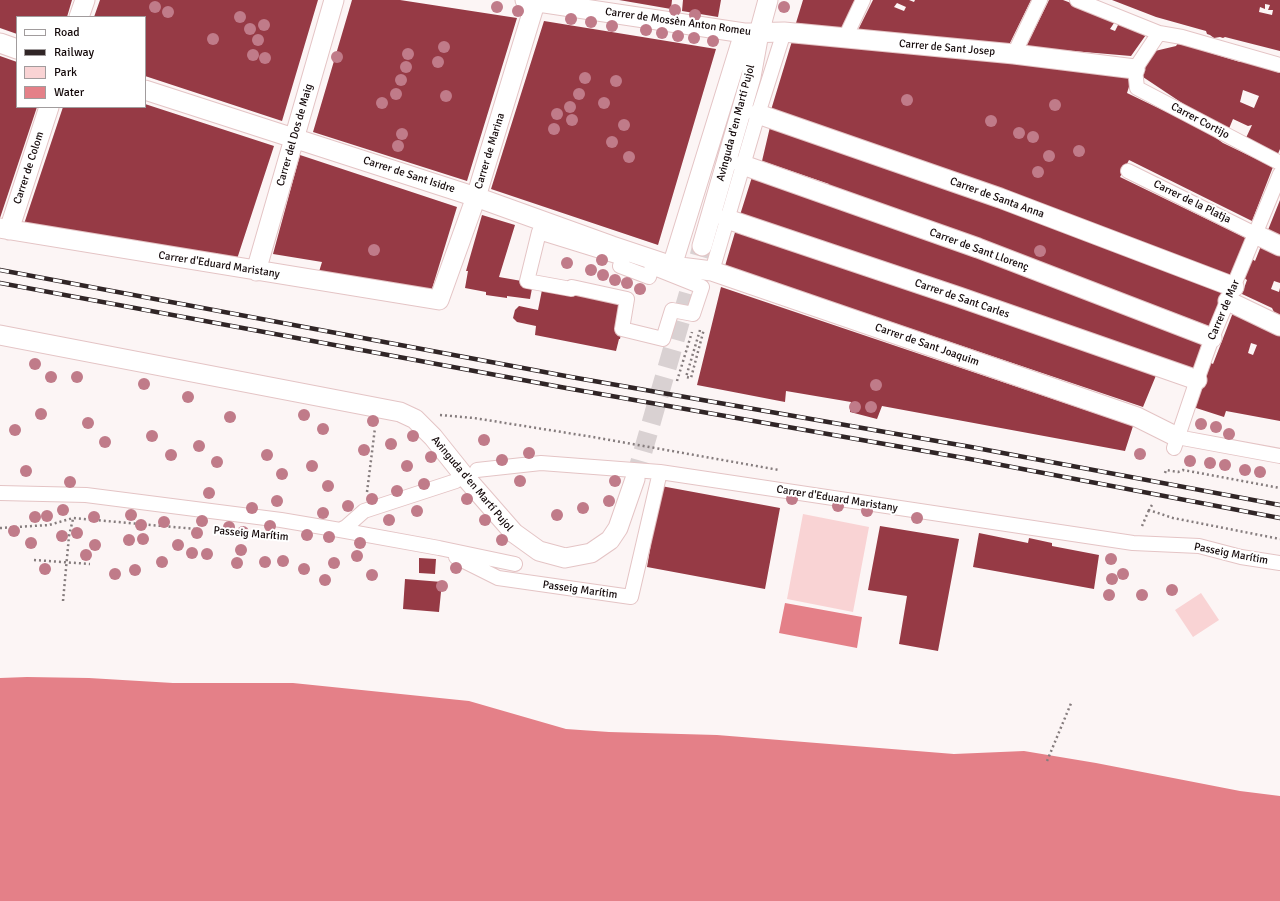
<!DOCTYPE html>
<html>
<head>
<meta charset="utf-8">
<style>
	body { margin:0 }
	#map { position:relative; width:1280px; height:901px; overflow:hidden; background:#fcf5f5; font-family:Signika,sans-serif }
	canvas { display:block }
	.legend { position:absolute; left:16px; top:16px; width:130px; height:92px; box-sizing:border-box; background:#fff; border:1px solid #a19c9d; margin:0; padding:5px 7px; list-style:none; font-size:12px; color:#130809 }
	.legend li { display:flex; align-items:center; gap:8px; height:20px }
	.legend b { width:20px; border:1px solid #a19c9d }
</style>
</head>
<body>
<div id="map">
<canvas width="1280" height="901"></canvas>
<ul class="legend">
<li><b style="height:5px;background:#fff"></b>Road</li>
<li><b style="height:5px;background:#302526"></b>Railway</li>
<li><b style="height:11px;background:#f9d3d4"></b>Park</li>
<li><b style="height:11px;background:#e48088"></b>Water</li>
</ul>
</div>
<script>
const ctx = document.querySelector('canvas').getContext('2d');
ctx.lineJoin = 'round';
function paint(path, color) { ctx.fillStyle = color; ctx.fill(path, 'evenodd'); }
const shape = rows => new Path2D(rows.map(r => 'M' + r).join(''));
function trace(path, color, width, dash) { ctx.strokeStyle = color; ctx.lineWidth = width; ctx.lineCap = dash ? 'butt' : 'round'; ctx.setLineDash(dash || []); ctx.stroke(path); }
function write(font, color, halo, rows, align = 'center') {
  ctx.font = font + ' Signika,sans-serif'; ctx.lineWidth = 4; ctx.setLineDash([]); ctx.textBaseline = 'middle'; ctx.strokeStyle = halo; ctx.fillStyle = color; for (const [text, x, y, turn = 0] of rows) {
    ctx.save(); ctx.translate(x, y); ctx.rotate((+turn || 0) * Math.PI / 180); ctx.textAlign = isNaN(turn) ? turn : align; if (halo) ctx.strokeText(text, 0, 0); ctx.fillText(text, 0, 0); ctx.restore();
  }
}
paint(shape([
	[803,514,869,527,853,612,787,599],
	[1201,593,1219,620,1193,637,1175,610]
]), '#f9d3d4');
paint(shape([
	[785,603,862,617,857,648,779,633],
	[27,677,89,678,173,683,293,683,469,701,566,729,609,732,717,735,954,754,1024,751,1096,763,1240,791,1280,796,1280,901,0,901,0,678]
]), '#e48088');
paint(shape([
	[0,0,72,0,67,17,17,17,17,34,0,28],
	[100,0,318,0,282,121,145,76,145,17,94,17],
	[352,0,400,0,517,18,467,181,313,132],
	[619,0,672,0,671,9],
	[683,0,721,0,718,17,682,11],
	[803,0,855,0,842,29,796,23],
	[873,0,909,0,914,2,915,0,1031,0,1009,45,857,32],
	[897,3,906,7,904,11,894,7],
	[1049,0,1063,0,1116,20,1110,29,1115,31,1120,21,1148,32,1131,56,1026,47],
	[1112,0,1280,0,1280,51,1225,37,1223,38,1220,37,1214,38,1210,35,1207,34,1206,31,1156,17],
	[1265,4,1270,5,1268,10,1273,10,1272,15,1259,12,1260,7,1265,9],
	[544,21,716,49,658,245,491,189],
	[792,41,1116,71,1132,77,1127,93,1206,131,1223,143,1273,167,1252,221,1129,160,1120,177,1246,238,1231,277,771,110],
	[1178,43,1240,62,1240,60,1280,73,1280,149,1277,156,1245,140,1252,125,1248,126,1233,119,1228,131,1185,105,1140,75,1155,51,1176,46],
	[1243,90,1259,96,1254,108,1240,102],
	[0,56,17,62,17,107,37,107,0,218],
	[145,104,274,146,237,259,215,253,214,255,24,224,63,107,145,107],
	[770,127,996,206,1224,292,1211,327,1043,263,828,188,829,184,762,161],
	[300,155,457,207,431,292,318,275,322,262,273,254],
	[752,177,977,255,1205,341,1194,370,740,215],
	[1280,200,1280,236,1268,230],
	[482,215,515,225,499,277,533,283,530,299,507,296,507,298,486,295,486,292,465,288,468,271,466,271],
	[736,229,1157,373,1143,407,725,266],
	[1261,246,1280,256,1280,283,1274,281,1271,289,1279,292,1280,288,1280,315,1274,312,1272,308,1242,294,1247,280,1244,278,1252,259,1255,261],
	[543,285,627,299,620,339,619,339,616,351,535,335,536,326,517,322,513,318,515,310,519,306,538,310],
	[721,287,1133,426,1125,451,882,406,877,419,850,412,851,402,786,391,785,402,697,385],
	[1234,310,1280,331,1280,421,1226,411,1224,417,1193,407,1211,363,1213,364],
	[1251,343,1257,345,1253,355,1248,353],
	[661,486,780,508,765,589,647,567],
	[880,526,959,539,938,651,899,644,907,596,868,590],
	[979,533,1028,543,1029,538,1052,543,1052,546,1099,555,1094,589,973,567],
	[419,558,436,559,435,574,419,573],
	[405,579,442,582,439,612,403,609]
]), '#963a45');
trace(shape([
	[635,479,702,246]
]), '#d9d1d2', 19, [19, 10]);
const pedestrian = shape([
	[1077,0,1159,33,1182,37,1280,65],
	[1159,33,1135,69,1137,88,1280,163],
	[845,38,863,0],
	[1014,54,1040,0],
	[1128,171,1255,234],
	[539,232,623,258,620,266,649,277,652,267,702,287,693,314,672,310,663,339,622,329,627,299,572,287,571,289,527,281,539,232],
	[712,271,758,114,784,32],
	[1177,437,1280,456],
	[1174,448,1197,380,1212,338,1280,174],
	[477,470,541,463,660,472,1133,543,1199,546,1241,557,1280,563],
	[0,493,86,495,281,520,340,530,439,548,515,564],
	[340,530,346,527,364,511,456,481],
	[456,557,498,578,631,597,660,472]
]);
const minor = shape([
	[525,0,744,33,784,32,1014,54,1135,69],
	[79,17,85,0],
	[0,43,17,49],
	[145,90,476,197,612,246,672,266,712,271,1137,417,1177,437],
	[758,114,1000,198,1234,287],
	[743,165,978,248,1212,338],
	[727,219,959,297,1197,380],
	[0,228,439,300,476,197,536,0],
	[9,230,49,107],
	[1255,234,1280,246],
	[702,246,751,77,759,33,768,0],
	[672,266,744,33],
	[256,271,334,0],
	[1228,301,1280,326],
	[0,335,400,412,415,419,433,437,465,477,514,533,539,551,565,558,591,553,610,540,618,528,635,479]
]);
trace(pedestrian, '#e4c4c5', 16);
trace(minor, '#e4c4c5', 21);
trace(shape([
	[700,330,686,377,691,378,704,329],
	[677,381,692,332],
	[440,415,474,418,593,437,779,470],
	[1165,473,1166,470,1178,472,1183,470,1194,472,1280,488],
	[367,492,375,428],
	[1152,505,1149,510,1173,518,1280,539],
	[1142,526,1149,510],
	[0,528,49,525,73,518,196,529],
	[34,560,90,564],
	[63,601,69,536,73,519],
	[1047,761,1072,701]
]), '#857c7d', 2.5, [2, 3]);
trace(pedestrian, '#fff', 14);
trace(minor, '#fff', 19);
const rail = shape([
	[0,270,571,377,971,447,1280,505],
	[0,283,566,388,970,459,1280,518]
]);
trace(rail, '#302526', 4.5);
trace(rail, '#fff', 3, [9]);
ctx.fillStyle = '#c07b89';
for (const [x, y] of [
	[155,7],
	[497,7],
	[784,7],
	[675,10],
	[518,11],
	[168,12],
	[695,15],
	[240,17],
	[571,19],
	[591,22],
	[264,25],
	[612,26],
	[250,29],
	[646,30],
	[662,33],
	[678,36],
	[694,38],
	[213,39],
	[258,40],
	[713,41],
	[444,47],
	[408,54],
	[253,55],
	[337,57],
	[265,58],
	[438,62],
	[406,67],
	[585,78],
	[401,80],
	[616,81],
	[396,94],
	[579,94],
	[446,96],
	[907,100],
	[382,103],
	[604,103],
	[1055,105],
	[570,107],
	[557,114],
	[572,120],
	[991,121],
	[624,125],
	[554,129],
	[1019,133],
	[402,134],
	[1033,137],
	[612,142],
	[398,146],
	[1079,151],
	[1049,156],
	[629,157],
	[1038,172],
	[374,250],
	[1040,251],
	[602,260],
	[567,263],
	[591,270],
	[603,275],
	[615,280],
	[627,283],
	[640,289],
	[35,364],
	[51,377],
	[77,377],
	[144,384],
	[876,385],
	[188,397],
	[855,407],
	[871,407],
	[41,414],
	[304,415],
	[230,417],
	[373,421],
	[88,423],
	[1201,424],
	[1216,427],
	[323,429],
	[15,430],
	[1229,434],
	[152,436],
	[413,436],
	[484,440],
	[105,442],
	[391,444],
	[199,446],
	[364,450],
	[529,453],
	[1140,454],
	[171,455],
	[267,455],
	[431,457],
	[502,460],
	[1190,461],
	[217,462],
	[1210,463],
	[1225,465],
	[312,466],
	[407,466],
	[1245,470],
	[26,471],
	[1260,472],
	[282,474],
	[520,481],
	[615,481],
	[70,482],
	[424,484],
	[328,486],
	[397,491],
	[209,493],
	[372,499],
	[467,499],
	[792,499],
	[277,501],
	[609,501],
	[348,506],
	[838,506],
	[252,508],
	[583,508],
	[63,510],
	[417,511],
	[867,511],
	[323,513],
	[131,515],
	[557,515],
	[47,516],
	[35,517],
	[94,517],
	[917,518],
	[389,520],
	[485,520],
	[202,521],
	[164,522],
	[141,525],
	[270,526],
	[229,527],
	[14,531],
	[243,532],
	[77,533],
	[197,533],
	[307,535],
	[62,536],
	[329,537],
	[143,539],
	[129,540],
	[502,540],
	[31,543],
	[360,543],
	[95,545],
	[178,545],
	[241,550],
	[192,553],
	[207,554],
	[86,555],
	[357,556],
	[1111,559],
	[283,561],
	[162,562],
	[265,562],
	[237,563],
	[334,563],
	[456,568],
	[45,569],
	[304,569],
	[135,570],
	[115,574],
	[1123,574],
	[372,575],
	[1112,579],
	[325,580],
	[442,586],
	[1172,590],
	[1109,595],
	[1142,595]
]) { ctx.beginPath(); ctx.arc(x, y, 6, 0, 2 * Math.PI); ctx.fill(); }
write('11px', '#130809', '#fff', [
	["Carrer de Mossèn Anton Romeu",678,22,8],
	["Carrer de Sant Josep",947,48,5],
	["Carrer Cortijo",1200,121,28],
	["Avinguda d'en Martí Pujol",736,123,-75],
	["Carrer del Dos de Maig",295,135,-74],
	["Carrer de Marina",490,151,-73],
	["Carrer de Colom",29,168,-72],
	["Carrer de Sant Isidre",409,175,18],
	["Carrer de Santa Anna",997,198,20],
	["Carrer de la Platja",1192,202,26],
	["Carrer de Sant Llorenç",979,250,20],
	["Carrer d'Eduard Maristany",219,265,9],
	["Carrer de Sant Carles",962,299,19],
	["Carrer de Mar",1224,310,-67],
	["Carrer de Sant Joaquim",927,345,19],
	["Avinguda d'en Martí Pujol",472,484,50],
	["Carrer d'Eduard Maristany",837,499,9],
	["Passeig Marítim",251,534,5],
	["Passeig Marítim",1231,554,11],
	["Passeig Marítim",580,590,8]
]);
</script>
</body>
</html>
